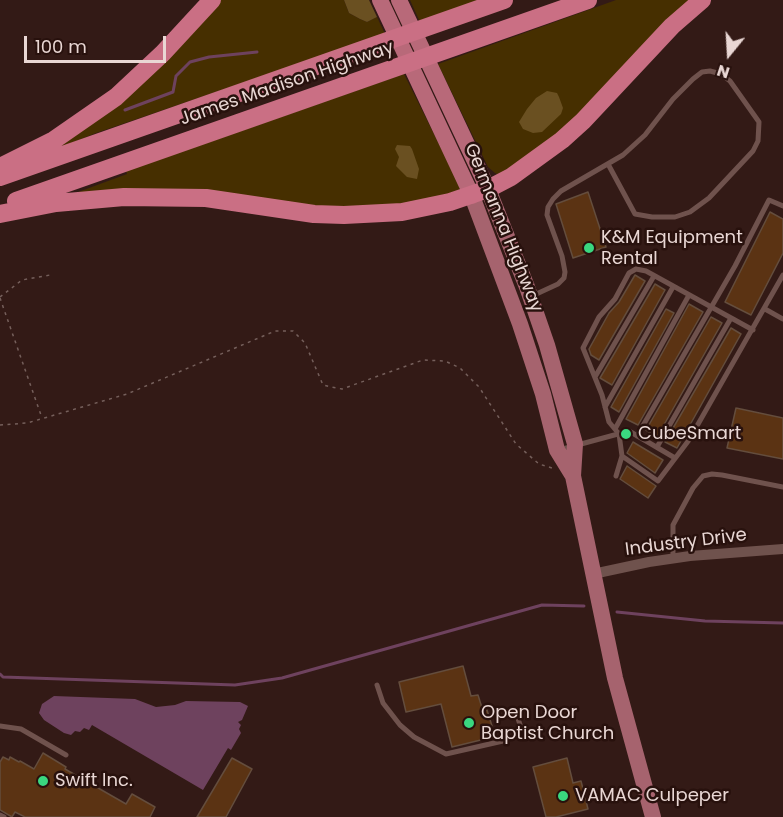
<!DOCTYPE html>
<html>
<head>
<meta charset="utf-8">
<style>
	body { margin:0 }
	#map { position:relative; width:783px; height:817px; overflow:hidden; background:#331a16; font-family:Poppins,sans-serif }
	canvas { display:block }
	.north { position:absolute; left:699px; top:24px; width:60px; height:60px; -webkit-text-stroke:4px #28110d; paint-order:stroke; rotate:198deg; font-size:16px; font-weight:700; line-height:24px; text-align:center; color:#e9d7d4 }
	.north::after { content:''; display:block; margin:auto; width:21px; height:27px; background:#e9d7d4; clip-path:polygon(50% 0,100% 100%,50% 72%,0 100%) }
	.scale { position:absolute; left:24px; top:36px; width:142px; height:27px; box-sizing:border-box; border:3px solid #e9d7d4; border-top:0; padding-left:8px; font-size:18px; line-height:21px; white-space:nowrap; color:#e9d7d4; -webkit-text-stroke:4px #28110d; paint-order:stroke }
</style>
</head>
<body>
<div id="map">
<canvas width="783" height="817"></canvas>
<div class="north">N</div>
<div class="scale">100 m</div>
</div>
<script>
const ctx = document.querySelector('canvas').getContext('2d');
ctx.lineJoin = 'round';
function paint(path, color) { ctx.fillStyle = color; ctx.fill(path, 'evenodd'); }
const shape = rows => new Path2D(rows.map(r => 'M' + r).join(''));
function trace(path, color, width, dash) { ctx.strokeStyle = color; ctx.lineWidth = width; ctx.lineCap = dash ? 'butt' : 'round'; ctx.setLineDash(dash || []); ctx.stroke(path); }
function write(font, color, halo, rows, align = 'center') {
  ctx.font = font + ' Poppins,sans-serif'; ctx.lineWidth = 5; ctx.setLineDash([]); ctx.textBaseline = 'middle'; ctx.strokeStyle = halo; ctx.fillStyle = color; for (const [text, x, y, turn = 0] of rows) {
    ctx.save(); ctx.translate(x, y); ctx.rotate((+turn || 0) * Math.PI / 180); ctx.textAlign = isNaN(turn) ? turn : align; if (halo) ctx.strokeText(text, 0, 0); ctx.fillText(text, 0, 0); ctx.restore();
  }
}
paint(shape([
	[218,0,344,0,349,13,360,19,367,22,377,17,385,34,96,133,35,158],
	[410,0,482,0,420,22],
	[616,0,699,0,596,101,518,167,497,174,495,173,488,167,438,64],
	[404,74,460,186,459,193,391,210,70,195,127,174,126,171]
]), '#462f00');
paint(shape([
	[344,0,369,0,377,17,367,22,360,19,349,13],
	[547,91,557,93,559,97,563,108,561,114,542,132,533,133,523,129,519,122,527,109,536,98],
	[397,145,410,146,412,149,419,169,417,179,407,177,396,166,399,157,395,149]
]), '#6a5021');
paint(shape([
	[54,696,135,699,156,707,175,705,186,701,240,702,248,706,242,720,238,722,241,725,239,729,241,733,231,750,228,748,203,790,92,725,89,730,84,728,80,732,75,731,71,735,64,733,44,720,39,713,42,704]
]), '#6e425e');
trace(shape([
	[125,110,173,92,176,76,190,62,209,57,257,52],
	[617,612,705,621,783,623],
	[0,674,3,677,235,685,282,678,542,605,584,606]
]), '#6e425e', 3);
const building = shape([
	[588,192,606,247,573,258,556,204,588,192],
	[770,212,783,219,783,253,751,315,725,302,770,212],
	[635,275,645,281,599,360,591,355,589,349,609,313,619,302,635,275],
	[655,284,665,290,612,385,600,378,655,284],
	[689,304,703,312,638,425,626,419,689,304],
	[666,309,674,313,619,412,611,407,666,309],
	[711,317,722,323,657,437,646,430,711,317],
	[731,328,741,334,677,448,665,442,731,328],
	[736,408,783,418,783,459,727,448,736,408],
	[633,442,663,460,655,473,627,453,633,442],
	[627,466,656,486,648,498,620,479,627,466],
	[463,666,471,696,478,695,483,711,487,710,492,726,487,728,489,738,452,747,441,704,406,712,399,682,463,666],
	[43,753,66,767,65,769,126,804,132,794,155,807,150,817,25,817,15,812,12,817,0,810,0,762,3,757,9,760,10,757,19,762,20,761,34,769,43,753],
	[232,758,252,769,226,817,197,817,232,758],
	[567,758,573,783,581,781,588,809,556,817,546,817,533,767,567,758]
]);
paint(building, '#5b3313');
trace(building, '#644d3d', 1.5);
trace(shape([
	[0,297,22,280,50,275],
	[0,298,42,418],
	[0,425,27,423,127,394,275,331,293,331,305,343,323,385,331,387,342,389,423,360,445,361,460,368,479,387,516,444,539,464,552,468]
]), '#755f5b', 1.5, [3, 4.5]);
trace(shape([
	[532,296,558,284,564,278,565,272,562,256,547,215,548,207,553,199,561,191,623,155,645,135,673,99,693,79,702,72,710,71,721,74,730,81,759,122,758,141,753,151,709,198,690,212,675,217,652,217,635,214,608,164],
	[765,309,783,319],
	[595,377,654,276],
	[605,407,673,287],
	[615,429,689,295],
	[637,436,735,266,769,200,783,206],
	[657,447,731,318],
	[559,450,629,431,675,458],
	[622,456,658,481,689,440,783,275],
	[616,476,622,456,619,434,609,422,602,395,583,348,599,317,615,299,629,273,636,269,646,271,753,330],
	[673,558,673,525,693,488,703,476,712,474,722,475,783,487],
	[377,685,383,703,400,725,414,737,446,754,503,741,523,734,515,709],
	[0,726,21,729,66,755],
	[0,815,4,817]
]), '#6f524d', 5);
trace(shape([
	[593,574,649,562,690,556,783,549]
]), '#6f524d', 10);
trace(shape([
	[488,189,527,287,547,345,575,444,573,476,615,678,653,817],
	[472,196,520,324,543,394,557,450,573,476]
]), '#a6636e', 16);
trace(shape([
	[380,0,472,196],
	[399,0,488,189]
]), '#b86979', 16);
trace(shape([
	[4,165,54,140,116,97,163,53,212,0],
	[0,177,504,0],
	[16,201,588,0],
	[0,214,56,203,124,197,206,198,314,214,344,215,402,212,450,202,488,189,511,177,562,140,583,121,672,26,702,0]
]), '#ca6f84', 18);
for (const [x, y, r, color] of [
	[589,248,6,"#3ad77f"],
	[626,434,6,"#3ad77f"],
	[469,723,6,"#3ad77f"],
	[43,781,6,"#3ad77f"],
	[563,796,6,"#3ad77f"]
]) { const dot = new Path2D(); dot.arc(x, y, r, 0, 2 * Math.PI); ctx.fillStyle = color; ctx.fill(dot); trace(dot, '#28110d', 2); }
write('18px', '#e9d7d4', '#28110d', [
	["James Madison Highway",287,84,-19],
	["Germanna Highway",503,228,68],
	["Industry Drive",686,543,-7]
]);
write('18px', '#e9d7d4', '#28110d', [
	["K&M Equipment",601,238],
	["Rental",601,259],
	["CubeSmart",638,434],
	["Open Door",481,713],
	["Baptist Church",481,734],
	["Swift Inc.",55,781],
	["VAMAC Culpeper",575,796]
], 'left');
</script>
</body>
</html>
